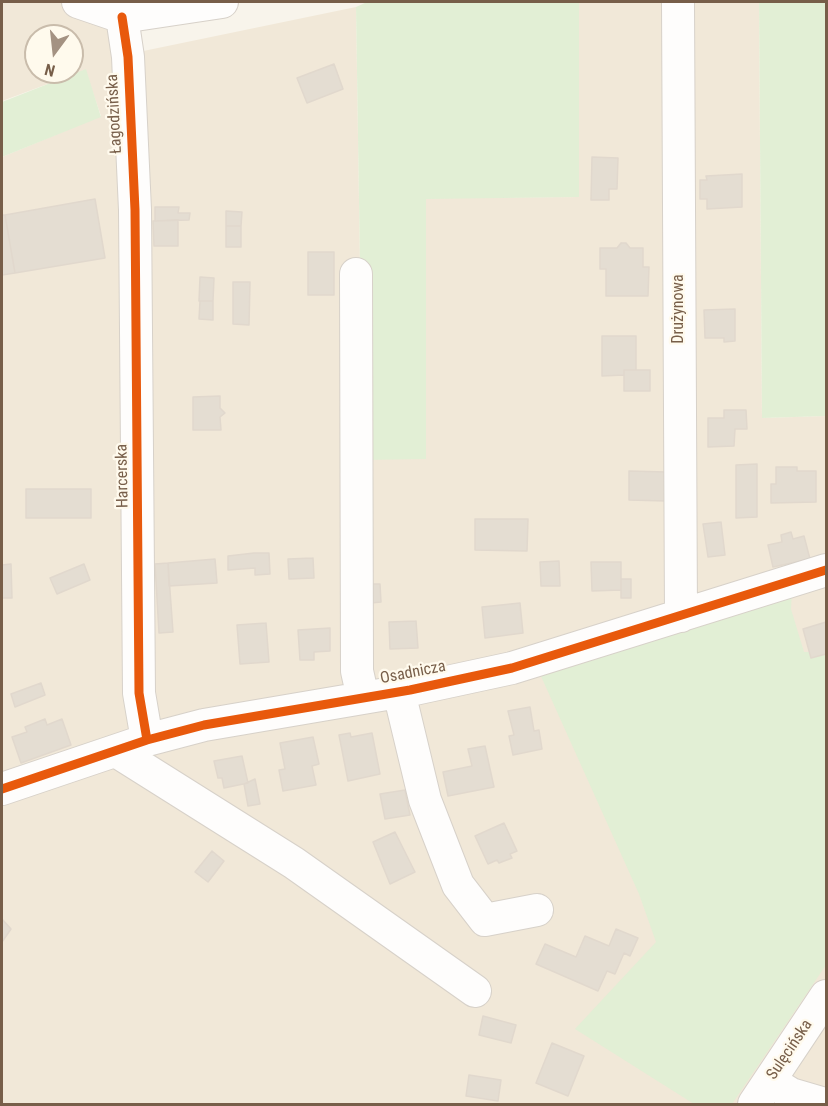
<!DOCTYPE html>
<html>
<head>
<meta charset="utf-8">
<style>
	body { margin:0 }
	#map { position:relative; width:828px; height:1106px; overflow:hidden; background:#f8f4eb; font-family:"Roboto Condensed",sans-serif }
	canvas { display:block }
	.frame { position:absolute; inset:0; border:3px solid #775e49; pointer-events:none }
	.north { position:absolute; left:24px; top:24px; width:60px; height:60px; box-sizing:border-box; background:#fffaed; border:2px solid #c9bcab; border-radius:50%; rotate:195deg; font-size:16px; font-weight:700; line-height:24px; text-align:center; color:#775e49 }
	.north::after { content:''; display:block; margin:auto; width:21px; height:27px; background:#a49282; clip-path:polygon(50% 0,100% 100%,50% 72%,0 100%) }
</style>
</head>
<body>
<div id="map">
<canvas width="828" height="1106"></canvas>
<div class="frame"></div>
<div class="north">N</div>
</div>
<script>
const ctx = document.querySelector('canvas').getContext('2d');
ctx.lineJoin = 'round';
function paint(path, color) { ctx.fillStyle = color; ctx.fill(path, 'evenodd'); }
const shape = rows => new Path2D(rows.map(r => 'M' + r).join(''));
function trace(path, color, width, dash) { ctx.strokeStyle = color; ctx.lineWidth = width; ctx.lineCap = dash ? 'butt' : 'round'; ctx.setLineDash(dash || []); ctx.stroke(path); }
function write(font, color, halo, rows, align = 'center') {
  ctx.font = font + ' "Roboto Condensed",sans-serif'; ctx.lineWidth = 4.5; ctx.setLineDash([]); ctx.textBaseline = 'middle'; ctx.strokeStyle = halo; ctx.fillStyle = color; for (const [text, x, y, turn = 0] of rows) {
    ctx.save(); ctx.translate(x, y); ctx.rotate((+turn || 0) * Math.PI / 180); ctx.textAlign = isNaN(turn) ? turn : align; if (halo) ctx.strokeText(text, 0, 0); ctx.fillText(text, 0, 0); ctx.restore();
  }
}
paint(shape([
	[2,2,121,2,124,55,356,7,363,459,426,458,426,198,579,197,579,2,759,2,762,418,826,416,826,1104,2,1104,2,157,101,116,85,70,2,101],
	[36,36,72,36,72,72,36,72]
]), '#f1e8d8');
paint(shape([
	[367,2,579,2,579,197,426,199,426,459,363,460,356,7],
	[759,2,826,2,826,416,762,418],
	[86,69,101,117,2,157,2,102],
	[792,590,791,609,804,652,809,652,811,658,826,654,826,965,732,1104,694,1104,575,1029,656,942,639,894,540,674]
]), '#e2efd5');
const building = shape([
	[334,64,343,89,307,103,297,78,334,64],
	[592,157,618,158,617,189,609,189,609,200,591,200,592,157],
	[742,174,742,207,707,209,707,199,700,199,700,180,707,180,706,176,742,174],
	[95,199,105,258,15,273,5,215,95,199],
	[155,207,179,207,178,213,190,213,189,220,155,221,155,207],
	[2,210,2,215,5,215,15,273,2,275,2,210],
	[226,211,242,212,241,226,226,226,226,211],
	[178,220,178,246,154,246,153,221,178,220],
	[226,226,241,226,241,247,226,247,226,226],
	[621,243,626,243,630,248,643,248,643,267,649,267,648,296,606,296,606,269,600,269,600,248,617,248,621,243],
	[308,252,334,252,334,295,308,295,308,252],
	[200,277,214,278,213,301,199,301,200,277],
	[233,282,250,282,249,325,233,324,233,282],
	[200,301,213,301,213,320,199,319,200,301],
	[735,309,735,341,724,342,724,338,705,338,704,310,735,309],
	[602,336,636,336,636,370,624,370,624,375,602,376,602,336],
	[624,370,650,370,650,391,624,391,624,370],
	[220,396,220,408,225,413,220,417,221,430,193,430,193,397,220,396],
	[724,410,746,410,747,429,735,429,734,446,708,447,708,418,724,418,724,410],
	[757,464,757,517,736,518,736,465,757,464],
	[776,467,797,467,797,471,816,471,816,502,771,503,771,484,776,484,776,467],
	[629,471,666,472,666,501,629,500,629,471],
	[26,489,91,489,91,518,26,518,26,489],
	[475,519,528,519,527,551,475,550,475,519],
	[721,522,725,555,708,557,703,524,721,522],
	[791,532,793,539,804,536,810,559,773,567,768,545,782,542,781,535,791,532],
	[254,553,269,553,270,574,255,575,255,568,228,570,228,556,254,553],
	[313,558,314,578,289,579,288,559,313,558],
	[215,559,217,583,169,586,168,563,215,559],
	[559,561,560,586,541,586,540,562,559,561],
	[591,562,621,562,621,590,592,591,591,562],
	[168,563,173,632,159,633,155,564,168,563],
	[11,564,12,598,2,598,2,565,11,564],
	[84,564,90,580,57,594,50,578,84,564],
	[621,579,631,579,631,598,621,598,621,579],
	[370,584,380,584,381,602,371,603,370,584],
	[520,603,523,633,485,638,482,607,520,603],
	[416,621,418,648,390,649,389,622,416,621],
	[826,622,826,654,811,658,803,629,826,622],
	[266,623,269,662,240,664,237,625,266,623],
	[330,628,330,651,314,652,314,660,300,660,298,630,330,628],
	[41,683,45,695,15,707,11,694,41,683],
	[530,707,534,731,539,730,542,749,513,755,509,736,514,735,508,711,530,707],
	[45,719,47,725,62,719,71,745,21,763,12,737,27,732,25,727,45,719],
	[350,733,351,737,372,733,380,774,348,781,339,735,350,733],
	[313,737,319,764,312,766,316,785,283,791,279,770,285,769,280,743,313,737],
	[485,746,494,787,448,796,443,772,472,766,468,749,485,746],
	[242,756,248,783,224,788,222,778,218,778,214,761,242,756],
	[255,779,260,804,248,806,244,784,255,779],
	[405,790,410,815,385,819,380,794,405,790],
	[504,823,517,851,510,854,512,858,499,863,497,860,488,864,475,836,504,823],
	[395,832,415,872,390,884,373,842,395,832],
	[212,851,224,861,208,882,195,872,212,851],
	[2,919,11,929,2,942,2,919],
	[616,929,638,938,630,956,624,953,615,974,607,971,598,991,536,964,545,944,576,957,585,936,609,946,616,929],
	[483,1016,516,1025,511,1043,479,1035,483,1016],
	[552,1043,584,1056,568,1096,536,1083,552,1043],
	[469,1075,501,1080,498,1101,466,1096,469,1075]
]);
paint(building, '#e4ddd2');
trace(building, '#e1d8cd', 1.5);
const minor = shape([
	[78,2,122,17,222,2],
	[678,2,681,616],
	[122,17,128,57,135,210,139,693,147,740],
	[356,274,357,671,363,698],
	[399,692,425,800,458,885,485,920,537,910],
	[116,751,294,863,475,991],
	[2,789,147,740,204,725,410,690,512,668,826,570],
	[770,1081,791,1094,825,1104],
	[754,1104,826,996]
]);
trace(minor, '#d7d1c9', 34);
trace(minor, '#fefdfc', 32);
trace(shape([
	[122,17,128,57,135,210,139,693,147,740],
	[2,789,147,740,204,725,410,690,512,668,826,570]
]), '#e8590c', 9);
write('16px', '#775e49', '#fffaed', [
	["Łagodzińska",115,114,-93],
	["Drużynowa",679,309,-90],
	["Harcerska",123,476,-91],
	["Osadnicza",413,673,-11],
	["Sulęcińska",790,1050,-56]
]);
</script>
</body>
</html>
